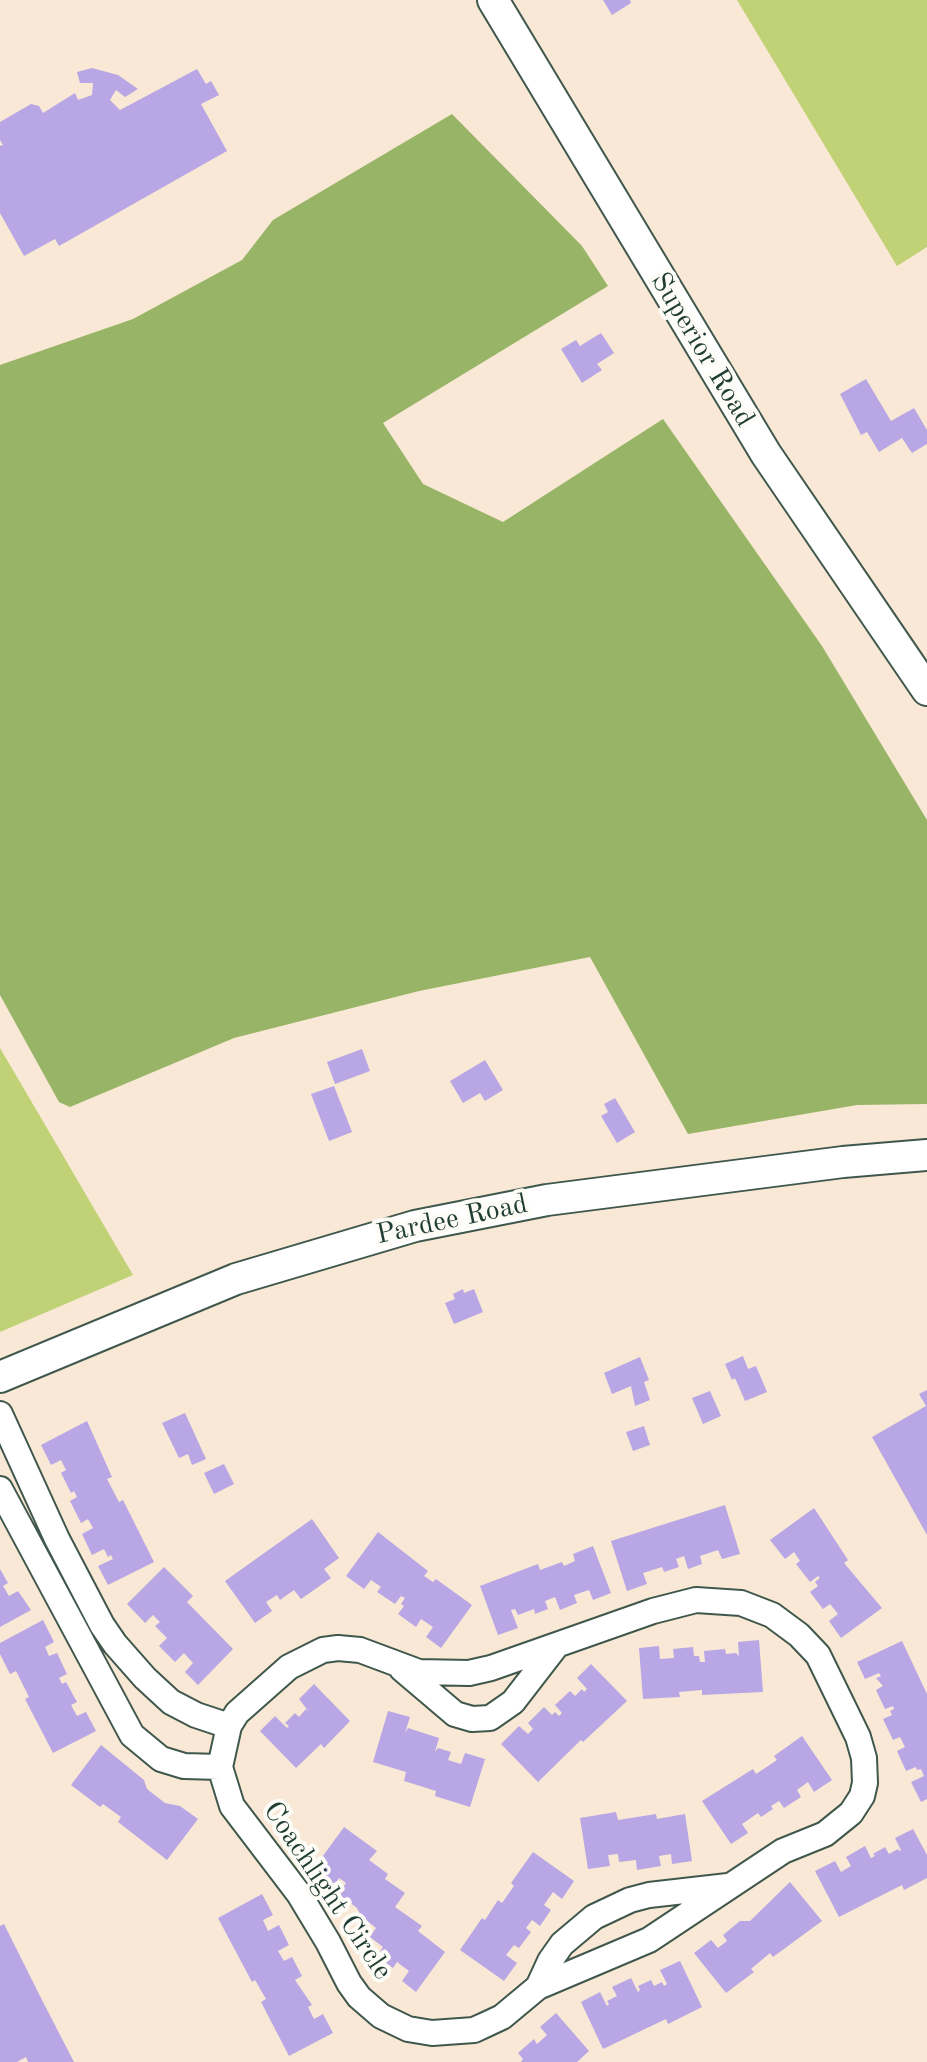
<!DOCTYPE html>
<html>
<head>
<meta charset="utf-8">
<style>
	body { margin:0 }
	canvas { display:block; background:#f8e8d5 }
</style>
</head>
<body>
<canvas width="927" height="2062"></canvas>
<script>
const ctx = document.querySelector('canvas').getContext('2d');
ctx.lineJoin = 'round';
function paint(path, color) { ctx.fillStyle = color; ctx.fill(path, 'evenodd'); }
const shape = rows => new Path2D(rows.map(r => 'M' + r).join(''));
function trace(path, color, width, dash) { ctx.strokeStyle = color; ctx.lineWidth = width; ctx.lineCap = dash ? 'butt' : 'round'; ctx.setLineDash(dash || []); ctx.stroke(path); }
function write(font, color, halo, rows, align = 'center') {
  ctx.font = font + ' "Old Standard TT",serif'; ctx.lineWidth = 8; ctx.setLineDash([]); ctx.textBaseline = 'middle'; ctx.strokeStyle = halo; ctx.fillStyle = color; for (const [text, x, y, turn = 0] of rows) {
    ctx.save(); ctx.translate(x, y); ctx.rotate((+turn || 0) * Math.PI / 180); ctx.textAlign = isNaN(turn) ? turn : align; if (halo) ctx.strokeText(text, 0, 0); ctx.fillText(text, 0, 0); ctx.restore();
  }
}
paint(shape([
	[737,0,927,0,927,247,897,266],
	[0,1048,133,1275,0,1332]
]), '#c0d275');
paint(shape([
	[452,114,582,246,608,286,383,423,423,484,503,522,663,419,822,646,927,820,927,1104,857,1105,688,1134,590,957,419,991,234,1038,70,1107,59,1102,0,995,0,365,133,319,242,260,273,220]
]), '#98b466');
paint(shape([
	[603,0,630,0,631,3,612,15],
	[92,68,118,75,138,89,125,97,116,90,110,100,120,110,197,69,206,84,211,81,219,95,201,104,227,151,59,246,55,239,24,256,0,213,0,146,3,145,0,140,0,122,31,104,39,106,43,113,75,93,78,100,92,95,93,83,80,83,77,72],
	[601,333,614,353,597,364,602,370,582,383,561,349,576,340,580,346],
	[866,379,891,421,914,408,927,430,927,444,912,453,902,438,879,452,867,432,861,435,840,394],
	[362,1049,370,1071,335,1084,327,1062],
	[485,1060,503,1090,485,1101,480,1093,463,1103,450,1081],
	[334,1086,352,1132,329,1141,311,1094],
	[615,1098,635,1132,617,1143,601,1116,608,1112,604,1104],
	[463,1289,464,1293,474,1289,483,1312,454,1324,445,1303,455,1299,453,1294],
	[743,1356,748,1369,756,1366,767,1392,745,1401,735,1378,732,1380,725,1364],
	[640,1357,649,1380,644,1382,650,1400,635,1406,631,1386,612,1394,604,1373],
	[927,1390,927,1535,872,1437,926,1406,919,1394],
	[710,1391,721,1416,703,1424,692,1398],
	[185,1413,206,1459,192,1465,188,1454,179,1458,162,1423],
	[87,1421,112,1477,107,1479,119,1502,123,1500,154,1562,108,1585,98,1566,113,1559,111,1555,108,1557,104,1549,92,1555,82,1534,93,1528,88,1519,81,1523,70,1501,77,1497,74,1491,71,1493,61,1473,66,1470,61,1460,51,1465,41,1445],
	[644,1426,650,1445,633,1451,626,1432],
	[224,1464,234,1484,214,1494,204,1473],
	[725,1505,740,1554,722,1559,718,1550,700,1556,702,1564,688,1569,684,1556,676,1559,679,1567,664,1572,662,1567,643,1573,647,1584,627,1591,611,1541],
	[814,1508,848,1560,844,1563,882,1608,841,1638,829,1621,838,1614,830,1604,823,1609,810,1592,818,1586,815,1582,820,1578,818,1576,810,1582,796,1564,800,1561,794,1552,785,1559,770,1540],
	[312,1519,339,1558,324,1569,331,1578,301,1599,294,1590,280,1600,277,1595,266,1602,272,1611,255,1623,225,1581],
	[378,1532,428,1571,424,1576,433,1582,436,1579,472,1605,441,1648,426,1637,433,1627,421,1619,416,1627,398,1614,404,1606,401,1604,405,1598,401,1596,395,1604,377,1592,381,1587,371,1580,364,1589,346,1576],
	[593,1546,611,1593,593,1600,589,1590,574,1595,577,1603,560,1610,555,1597,545,1601,548,1609,535,1614,534,1609,518,1615,515,1609,511,1610,518,1628,498,1635,480,1586,538,1564,540,1570,562,1562,564,1566,575,1561,573,1554],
	[164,1567,193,1596,187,1602,233,1649,198,1685,185,1672,193,1663,184,1653,175,1662,159,1646,167,1638,155,1626,160,1622,153,1615,145,1623,127,1604],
	[0,1569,8,1583,3,1586,9,1596,18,1591,31,1610,0,1627],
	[43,1620,54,1642,45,1647,49,1656,57,1653,67,1674,59,1678,62,1684,66,1682,77,1702,71,1705,77,1716,86,1712,96,1731,53,1753,25,1699,29,1697,16,1671,10,1674,0,1654,0,1643],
	[759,1640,763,1692,702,1695,702,1690,679,1692,680,1697,643,1699,639,1648,659,1646,660,1659,674,1658,673,1649,693,1647,694,1656,699,1656,700,1662,705,1662,704,1651,725,1649,726,1654,736,1653,739,1656,738,1642],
	[902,1641,927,1694,927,1799,921,1802,911,1782,924,1776,921,1769,917,1770,916,1767,906,1771,897,1751,905,1747,900,1737,893,1740,883,1719,892,1715,890,1711,894,1709,893,1706,885,1709,876,1690,883,1686,876,1678,881,1676,879,1673,865,1679,857,1662],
	[591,1664,627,1701,583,1742,581,1740,538,1782,501,1744,519,1726,528,1734,533,1729,528,1723,544,1707,552,1715,555,1712,559,1716,562,1713,555,1705,570,1691,575,1696,582,1689,584,1692,587,1689,577,1678],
	[314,1684,350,1721,324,1748,321,1744,296,1768,260,1731,275,1716,287,1728,289,1726,285,1723,295,1713,299,1717,306,1709,309,1712,299,1699],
	[388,1711,410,1717,405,1733,408,1728,439,1738,435,1752,438,1748,451,1752,448,1760,461,1764,465,1753,485,1759,470,1807,435,1796,436,1791,404,1781,406,1772,373,1762],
	[802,1736,832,1780,814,1792,808,1782,797,1790,801,1797,784,1808,779,1801,771,1806,773,1809,761,1817,758,1813,742,1824,748,1833,731,1844,702,1801,753,1769,756,1774,777,1760,774,1756],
	[101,1745,144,1780,147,1789,165,1803,180,1806,198,1819,167,1860,118,1822,121,1817,103,1804,100,1807,71,1785],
	[616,1812,618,1820,656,1814,657,1819,685,1814,692,1861,672,1864,671,1854,659,1856,661,1866,637,1870,636,1860,619,1862,618,1854,608,1855,610,1866,588,1869,580,1818],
	[344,1827,377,1851,369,1860,388,1874,385,1879,405,1893,395,1907,422,1926,418,1931,445,1952,416,1992,402,1981,409,1971,397,1962,393,1968,377,1956,383,1947,370,1937,376,1928,361,1916,357,1908,339,1894,346,1883,339,1878,333,1887,312,1871],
	[913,1829,927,1855,927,1878,904,1890,902,1885,839,1917,815,1871,835,1861,841,1872,851,1866,846,1857,865,1846,871,1858,875,1856,873,1854,885,1847,889,1854,898,1849,899,1851,901,1850,895,1838],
	[533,1852,574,1881,562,1899,553,1892,544,1905,551,1910,540,1926,532,1920,526,1928,531,1932,519,1948,514,1945,506,1955,517,1963,504,1981,460,1950,482,1918,485,1920,498,1900,502,1903,514,1886,511,1883],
	[790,1882,822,1921,773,1957,770,1953,751,1969,754,1972,726,1993,694,1953,711,1940,718,1948,727,1941,723,1935,740,1921,750,1921],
	[262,1894,273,1915,263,1920,268,1931,279,1925,289,1945,278,1951,284,1961,292,1957,302,1976,295,1980,312,2005,308,2007,314,2019,323,2014,333,2033,289,2056,261,2002,266,1999,255,1980,252,1982,218,1918],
	[4,1924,42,2000,74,2062,28,2062,26,2057,17,2062,0,2062,0,1926],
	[680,1961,702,2007,668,2024,666,2019,603,2049,581,2002,600,1992,607,2006,609,2004,607,2001,617,1996,612,1987,631,1978,638,1992,640,1990,638,1986,651,1980,654,1986,662,1982,664,1986,667,1984,660,1970],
	[556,2013,589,2051,577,2062,521,2062,523,2059,518,2053,534,2039,537,2044,547,2035,540,2027]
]), '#b8a7e4');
const minor = shape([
	[0,1414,57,1539,102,1625,115,1644,145,1678,171,1702,196,1715,229,1726],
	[0,1489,132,1735,161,1759,184,1766,220,1767],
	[696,1600,741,1603,772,1615,799,1635,818,1655,858,1737,864,1758,865,1783,862,1796,851,1813,825,1834,783,1851,649,1940,538,1987,502,2017,487,2024,474,2030,432,2033,408,2029,381,2016,359,1997,349,1983,328,1942,299,1894,232,1806,220,1767,229,1726,237,1713,289,1667,323,1650,338,1648,360,1650,419,1672,469,1673,491,1668,653,1611,696,1600],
	[402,1669,455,1714,472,1719,490,1718,513,1702,557,1645],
	[538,1987,550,1961,562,1944,594,1917,630,1900,649,1895,728,1886]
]);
const major = shape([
	[493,0,766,454,927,690],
	[0,1377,236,1279,415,1226,547,1200,843,1162,927,1155]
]);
trace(minor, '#40574c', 28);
trace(major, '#40574c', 34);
trace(minor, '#fff', 24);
trace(major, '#fff', 30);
write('28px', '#1f3d34', '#fdfcf7', [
	["Superior Road",702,350,59],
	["Pardee Road",452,1220,-12],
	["Coachlight Circle",327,1891,56]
]);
</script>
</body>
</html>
